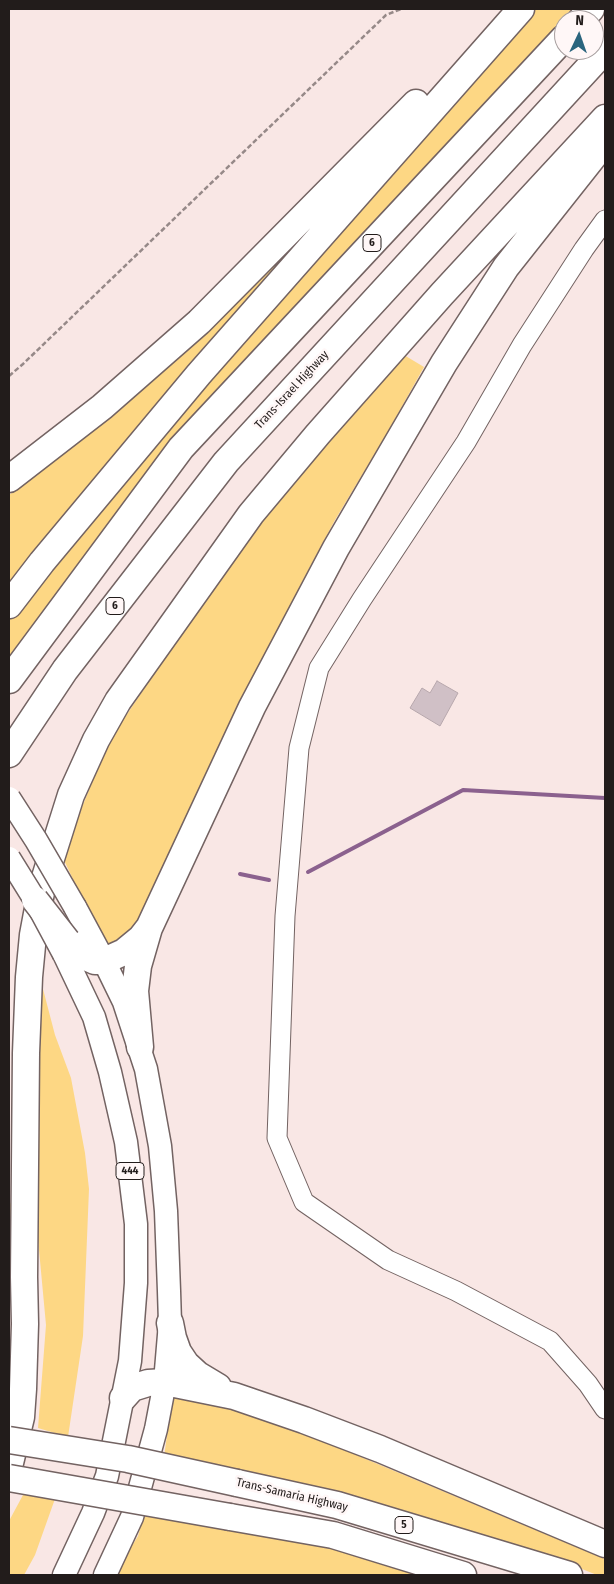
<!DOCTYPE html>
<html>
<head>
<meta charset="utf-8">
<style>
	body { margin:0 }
	#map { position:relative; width:614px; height:1584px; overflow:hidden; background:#f9e7e5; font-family:"Fira Sans Condensed",sans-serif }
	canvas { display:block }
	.frame { position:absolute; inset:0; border:10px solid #221c1b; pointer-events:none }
	.north { position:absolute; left:554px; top:10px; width:50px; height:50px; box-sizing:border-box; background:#fff7f7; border:1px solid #a79f9f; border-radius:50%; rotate:3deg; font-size:14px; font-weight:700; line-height:20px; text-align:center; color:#221c1b }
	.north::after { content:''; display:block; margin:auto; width:18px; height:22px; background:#2b657e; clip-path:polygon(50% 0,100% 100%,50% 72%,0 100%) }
</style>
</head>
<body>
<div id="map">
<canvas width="614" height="1584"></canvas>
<div class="frame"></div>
<div class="north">N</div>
</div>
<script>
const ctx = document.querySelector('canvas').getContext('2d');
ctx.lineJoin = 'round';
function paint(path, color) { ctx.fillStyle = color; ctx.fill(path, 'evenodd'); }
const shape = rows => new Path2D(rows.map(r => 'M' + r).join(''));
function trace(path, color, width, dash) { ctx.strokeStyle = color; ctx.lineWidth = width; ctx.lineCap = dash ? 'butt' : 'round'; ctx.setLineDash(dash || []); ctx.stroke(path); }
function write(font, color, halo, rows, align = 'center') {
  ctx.font = font + ' "Fira Sans Condensed",sans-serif'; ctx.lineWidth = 5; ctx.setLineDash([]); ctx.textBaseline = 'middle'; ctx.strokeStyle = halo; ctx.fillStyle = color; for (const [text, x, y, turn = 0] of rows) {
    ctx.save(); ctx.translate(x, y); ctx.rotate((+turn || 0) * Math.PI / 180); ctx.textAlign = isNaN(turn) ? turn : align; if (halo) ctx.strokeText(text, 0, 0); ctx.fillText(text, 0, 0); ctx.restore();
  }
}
paint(shape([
	[524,9,575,9,363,241,9,665,9,495,108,418],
	[404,355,424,367,386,435,335,520,302,582,142,925,113,945,102,941,62,856,109,741,213,586,273,504],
	[43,989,55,1035,71,1078,85,1153,89,1189,83,1336,68,1437,38,1428,46,1325,35,1207,38,1024],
	[11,1202,10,1278,9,1292,9,1208],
	[173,1392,301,1429,361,1457,605,1559,605,1575,597,1575,582,1569,357,1501,164,1457],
	[23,1495,56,1496,35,1555,24,1575,9,1575,9,1521],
	[144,1513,326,1542,431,1575,114,1575,138,1536]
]), '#fdd784');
trace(shape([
	[308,872,463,790,605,798],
	[240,874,269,880]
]), '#8b618e', 4);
const building = shape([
	[437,681,458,693,440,726,410,708,422,688,430,693,437,681]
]);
paint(building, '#d0c0c6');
trace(building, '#b7a7ac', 1);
const minor = shape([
	[605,220,584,249,522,345,466,442,362,599,319,668,299,748,285,916,277,1138,304,1202,388,1260,456,1291,550,1341,588,1384,605,1409]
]);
const major = shape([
	[75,907,104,961,124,1002,146,1069,160,1146,166,1211,169,1291,170,1323,165,1382,156,1429,132,1517,105,1575],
	[64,1575,93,1513,107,1476,130,1361,136,1283,136,1224,126,1142,110,1072,94,1017,64,954]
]);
const highway = shape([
	[581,20,591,9],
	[9,479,102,407,199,322,416,103],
	[9,605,42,562,199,374,521,9],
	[9,680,181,448,564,38],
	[9,754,65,670,226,462,605,50],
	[67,941,73,948,86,957,95,961,104,961,124,952,141,938,148,929],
	[140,1047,135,991,138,966,149,928,252,707,336,548,444,363,506,267,605,142],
	[170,1323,173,1338,178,1352,186,1364,198,1375,218,1387],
	[123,1398,132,1388,148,1383,165,1382,234,1396,304,1420,380,1449,605,1544],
	[9,1467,21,1417,23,1389,25,1324,24,1277,26,1053,29,977,33,935,42,887,71,795,96,740,118,701,251,514,318,434,442,294,605,118],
	[237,1483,337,1505,569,1575],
	[230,1517,333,1535,463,1575]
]);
trace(minor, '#736362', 21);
trace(major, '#736362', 25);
trace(highway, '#736362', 29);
trace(shape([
	[9,376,23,364,386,15,401,9]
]), '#968988', 2.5, [5, 2.5]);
trace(minor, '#fff', 19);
trace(major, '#fff', 22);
trace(highway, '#fff', 26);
const majorBridge = shape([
	[9,798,36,840,75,907],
	[9,858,35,900,64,954]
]);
const highwayBridge = shape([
	[35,900,67,941],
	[9,1440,128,1459,237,1483],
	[9,1478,230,1517]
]);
trace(majorBridge, '#736362', 25, []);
trace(highwayBridge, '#736362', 29, []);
trace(majorBridge, '#fff', 22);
trace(highwayBridge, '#fff', 26);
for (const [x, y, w] of [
	[372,243,18],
	[115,606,18],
	[130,1171,28],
	[404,1525,18]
]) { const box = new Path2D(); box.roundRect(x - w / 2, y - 8.5, w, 17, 4); ctx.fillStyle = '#fff7f7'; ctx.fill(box); trace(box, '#221c1b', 1); }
write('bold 11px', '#221c1b', null, [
	["6",372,243],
	["6",115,606],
	["444",130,1171],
	["5",404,1525]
]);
write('12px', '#221c1b', '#fff7f7', [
	["Trans-Israel Highway",292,390,-47],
	["Trans-Samaria Highway",292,1495,13]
]);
</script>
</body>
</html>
